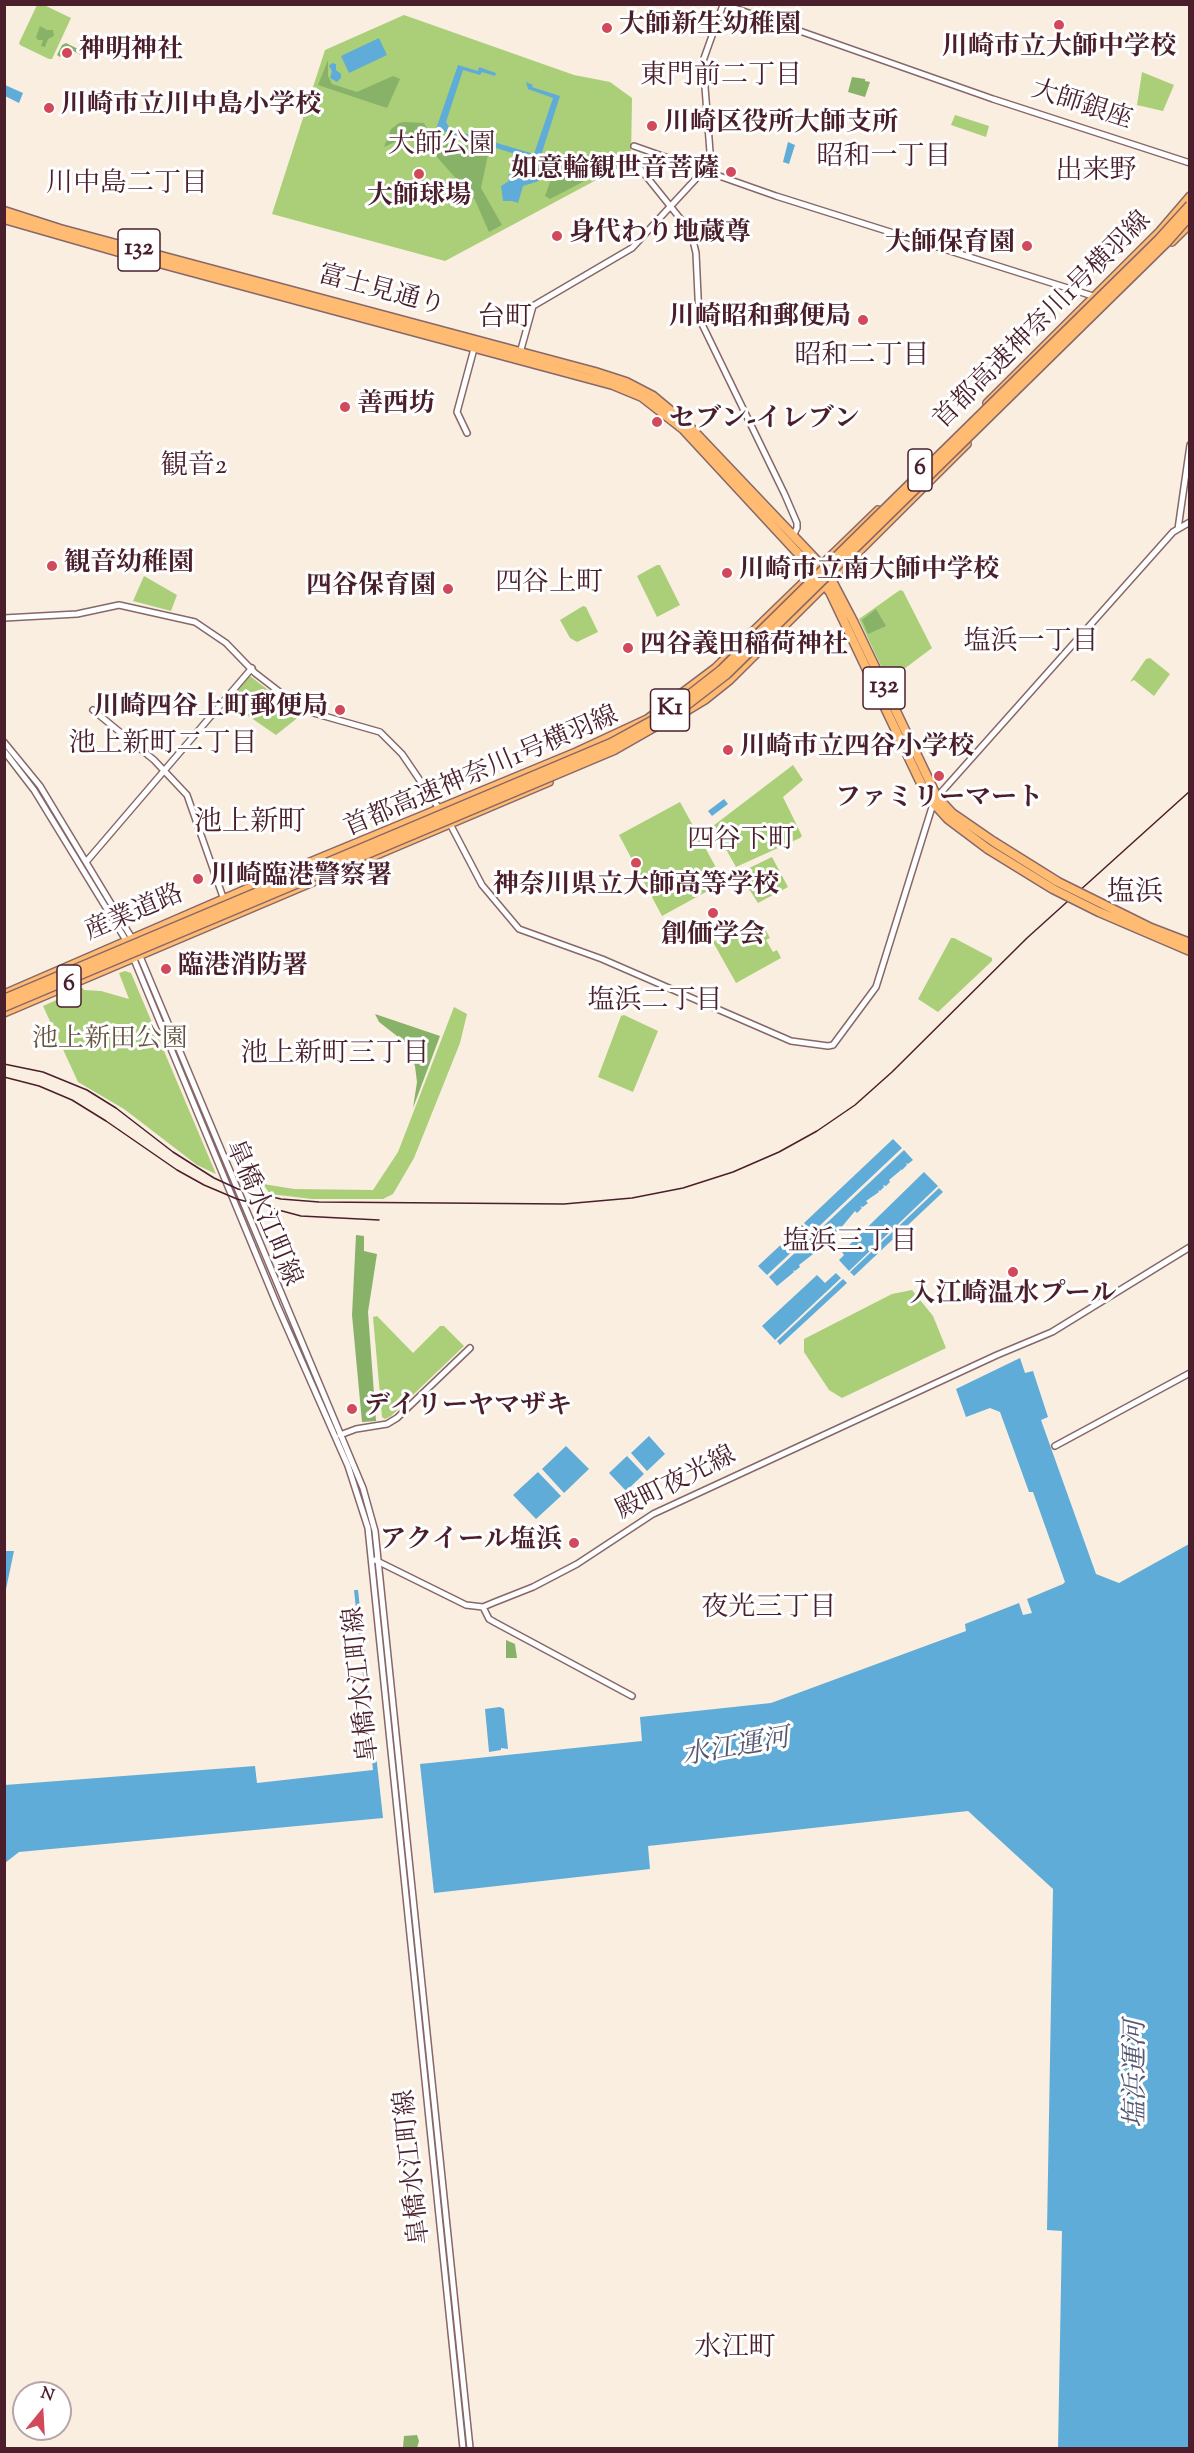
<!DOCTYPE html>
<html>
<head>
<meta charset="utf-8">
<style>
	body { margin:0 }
	#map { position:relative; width:1194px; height:2453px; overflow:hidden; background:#f9eedf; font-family:"Sorts Mill Goudy",serif }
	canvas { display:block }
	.frame { position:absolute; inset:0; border:6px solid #4a1f2b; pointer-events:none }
	.north { position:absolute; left:12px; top:2381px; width:60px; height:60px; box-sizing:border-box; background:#fff; border:2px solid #b7a5aa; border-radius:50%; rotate:18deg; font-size:16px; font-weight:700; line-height:24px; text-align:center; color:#4a1f2b }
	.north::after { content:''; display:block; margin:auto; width:21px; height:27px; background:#d1495b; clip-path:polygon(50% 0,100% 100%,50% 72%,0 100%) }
</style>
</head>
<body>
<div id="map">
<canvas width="1194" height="2453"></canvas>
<div class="frame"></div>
<div class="north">N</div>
</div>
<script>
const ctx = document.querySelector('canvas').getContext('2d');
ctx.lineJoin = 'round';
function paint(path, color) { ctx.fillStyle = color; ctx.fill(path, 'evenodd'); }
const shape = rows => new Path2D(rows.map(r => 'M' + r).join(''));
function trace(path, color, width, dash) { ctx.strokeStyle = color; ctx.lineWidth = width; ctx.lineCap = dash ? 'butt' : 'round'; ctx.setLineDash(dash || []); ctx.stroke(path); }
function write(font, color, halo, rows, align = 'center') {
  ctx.font = font + ' "Sorts Mill Goudy","Noto Serif JP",serif'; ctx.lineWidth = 6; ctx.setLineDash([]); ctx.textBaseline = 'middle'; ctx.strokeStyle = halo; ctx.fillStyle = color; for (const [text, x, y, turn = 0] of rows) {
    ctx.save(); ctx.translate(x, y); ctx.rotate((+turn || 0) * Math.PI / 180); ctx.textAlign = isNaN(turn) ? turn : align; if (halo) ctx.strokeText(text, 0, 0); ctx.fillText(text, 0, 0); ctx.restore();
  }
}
paint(shape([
	[37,5,44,5,71,18,52,59,49,59,20,45,19,43],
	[404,15,574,75,610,82,632,98,631,159,628,163,445,261,272,214,325,50],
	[1142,72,1174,85,1163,111,1137,105],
	[955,115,989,126,986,137,951,125],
	[657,565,660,565,680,605,657,617,637,576],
	[144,576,177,595,171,611,133,601],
	[900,590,903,591,932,648,888,681,859,619],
	[583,606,586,607,598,632,577,642,570,638,560,620],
	[1150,658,1170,674,1154,696,1134,680,1130,682,1146,659],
	[250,676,299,714,296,719,276,735,228,702],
	[793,765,803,780,783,797,802,836,800,838,736,867,713,826],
	[680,802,724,882,662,916,619,835],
	[772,857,788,887,758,903,740,875,741,872],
	[754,919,759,927,763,925,770,938,766,940,773,952,777,950,781,958,736,983,713,942],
	[951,938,954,938,992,958,992,961,938,1012,918,999],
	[125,971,131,973,216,1174,197,1165,124,1109,78,1082,43,1006,83,988,84,990,101,991,129,999,119,973],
	[454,1007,467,1014,460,1043,414,1158,393,1194,383,1199,312,1199,270,1194,263,1184,294,1189,373,1190,398,1152],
	[624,1015,658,1031,633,1092,598,1077,621,1016],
	[912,1290,933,1316,946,1348,842,1398,829,1390,804,1352,804,1339,892,1294],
	[377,1316,413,1353,440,1326,444,1326,464,1346,391,1416,385,1419,382,1417,373,1317]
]), '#aacf78');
paint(shape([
	[40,26,47,30,53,30,54,36,48,39,45,47,41,46,43,40,38,40,36,37],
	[66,43,88,54,86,58,68,48,60,57,57,55,62,45],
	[328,60,328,76,332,84,357,92,393,76,400,79,387,108,318,85],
	[852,77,865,79,865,81,870,82,865,97,848,92],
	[404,122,424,123,432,138,464,148,467,143,489,150,481,188,502,225,489,232,475,200,422,140,395,142,384,147,391,129,399,123],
	[560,155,600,168,602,172,550,199,545,196],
	[876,609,886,626,868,634,862,620],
	[375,1014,440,1036,413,1108,417,1082,415,1066,406,1043,379,1022],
	[356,1235,364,1236,364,1251,377,1254,368,1312,376,1421,362,1422,352,1315],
	[506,1640,515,1644,517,1658,506,1658],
	[417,2435,419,2441,417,2448,395,2448,403,2447,404,2436]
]), '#87b268');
paint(shape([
	[379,38,387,55,349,73,341,56],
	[332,63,336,64,336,70,341,74,341,78,337,82,330,78,332,71,329,66],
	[458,65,478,71,479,67,496,73,495,76,482,72,480,75,463,70,446,122,450,129,534,154,553,98,528,89,526,82,533,85,532,87,560,96,538,165,522,160,512,153,436,129],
	[5,85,23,93,19,103,5,96],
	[788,142,795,145,789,164,783,162],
	[521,161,523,163,517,170,517,174,530,179,535,178,537,167,541,170,539,181,523,186,518,203,512,201,503,201,501,186,509,181,508,176],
	[724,799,728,804,712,816,708,811],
	[893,1139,902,1148,813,1232,804,1223],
	[904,1150,913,1160,908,1164,906,1163,907,1165,902,1170,900,1169,901,1170,889,1180,890,1182,886,1186,883,1185,884,1187,880,1191,878,1190,879,1192,866,1201,868,1203,863,1207,860,1206,862,1208,857,1213,855,1211,840,1229,838,1227,839,1230,822,1243,814,1235],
	[924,1172,938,1186,849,1271,839,1260,844,1255,842,1252],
	[939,1188,943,1192,854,1276,850,1272],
	[802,1225,811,1234,767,1275,758,1266],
	[813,1236,822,1246,818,1250,816,1249,817,1251,799,1265,800,1267,795,1271,793,1270,794,1272,777,1286,769,1277],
	[836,1273,841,1278,775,1340,762,1326,817,1275,825,1283],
	[843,1279,847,1283,780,1345,777,1341],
	[1020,1358,1025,1373,1033,1371,1048,1417,1041,1420,1096,1574,1119,1583,1189,1544,1189,2448,1058,2448,1062,2231,1047,2230,1053,1889,968,1811,648,1846,650,1869,434,1893,420,1764,642,1741,640,1717,771,1703,966,1631,965,1624,1019,1603,1023,1615,1032,1613,1027,1599,1063,1584,1065,1582,1033,1492,1029,1492,1000,1412,990,1408,966,1417,956,1389],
	[649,1436,665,1454,647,1471,631,1453],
	[566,1446,589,1469,564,1493,542,1469],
	[627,1456,644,1474,626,1491,609,1473],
	[538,1472,561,1496,536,1519,513,1495],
	[5,1551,14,1551,5,1594,4,1551],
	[354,1590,358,1590,383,1818,19,1852,5,1863,5,1785,255,1766,257,1783,373,1770],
	[500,1707,504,1709,508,1749,501,1748,501,1750,489,1752,485,1709]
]), '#60acd9');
const minor = shape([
	[723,4,993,99,1190,163],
	[634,146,776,196,1096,297],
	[634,161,691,232,696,253,699,318,785,495,797,523,797,528,793,536],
	[520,353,533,306,632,248,704,170,710,152,703,61,723,5],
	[467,433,457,412,475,345],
	[1178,529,1190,445],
	[4,618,77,614,119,605,195,622,226,643,255,673,303,710,380,732,402,754,440,810],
	[93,710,154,760,187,795,224,900],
	[4,742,40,786,133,940],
	[4,751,34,790,127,942],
	[449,822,482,885,519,929,602,959,791,1041,828,1046,833,1045,876,987,933,804,937,797,1173,532,1190,522],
	[86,862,252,668],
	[139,954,363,1488,375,1531,470,2448],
	[133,957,277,1305,348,1466,368,1528,463,2448],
	[340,1435,356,1429,387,1424,397,1418,470,1348],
	[1055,1446,1190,1373],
	[375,1560,466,1605,483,1607,495,1602,533,1587,577,1564,653,1514,997,1355,1052,1332,1190,1247],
	[483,1607,489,1619,496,1623,632,1696]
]);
const major = shape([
	[1172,242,1190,224],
	[987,403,1159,232,1190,196],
	[672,720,705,700,730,680,967,444],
	[4,994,276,876,576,752,647,719,715,668,878,510],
	[4,1013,549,782]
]);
const highway = shape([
	[4,211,60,229,595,372,626,382,653,396,689,426,821,565,831,579,853,621,937,797,952,813,994,842],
	[4,219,133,256,613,385,642,397,683,429,807,563,830,592,927,796,948,819,988,849]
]);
trace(minor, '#87676a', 8);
trace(major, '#87676a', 10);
trace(highway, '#87676a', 11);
trace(minor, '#fff', 5);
trace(major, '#ffbb71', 7);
trace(highway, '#ffbb71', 8);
trace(shape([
	[4,1064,43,1072,87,1090,116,1108,173,1152,214,1178,238,1189,281,1199,319,1202,564,1204,632,1198,683,1188,733,1172,779,1152,817,1131,855,1105,892,1072,1027,938,1190,791],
	[4,1077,39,1086,72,1100,106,1121,177,1170,204,1185,237,1199,301,1216,379,1220]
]), '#4a1f2b', 1.5);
const highwayBridge = shape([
	[994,842,1058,882,1151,928,1190,943],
	[988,849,1053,889,1099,912,1190,951],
	[4,999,611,743,666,713,721,670,1159,239,1190,205],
	[4,1007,614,750,670,718,727,674,1166,243,1190,216]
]);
trace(highwayBridge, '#87676a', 11, []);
trace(highwayBridge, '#ffbb71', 8);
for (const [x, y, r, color] of [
	[1059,25,6,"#d1495b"],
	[607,28,6,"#d1495b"],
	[67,53,6,"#d1495b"],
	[49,108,6,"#d1495b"],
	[652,126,6,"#d1495b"],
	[731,172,6,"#d1495b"],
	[419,174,6,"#d1495b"],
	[557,236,6,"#d1495b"],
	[1027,246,6,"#d1495b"],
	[863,320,6,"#d1495b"],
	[345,407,6,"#d1495b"],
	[657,422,6,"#d1495b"],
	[52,566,6,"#d1495b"],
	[727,573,6,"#d1495b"],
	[448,589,6,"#d1495b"],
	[628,648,6,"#d1495b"],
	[340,710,6,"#d1495b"],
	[728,750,6,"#d1495b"],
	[939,776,6,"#d1495b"],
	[636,863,6,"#d1495b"],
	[198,879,6,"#d1495b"],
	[713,913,6,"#d1495b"],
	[166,969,6,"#d1495b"],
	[1013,1272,6,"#d1495b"],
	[352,1409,6,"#d1495b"],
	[574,1543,6,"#d1495b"]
]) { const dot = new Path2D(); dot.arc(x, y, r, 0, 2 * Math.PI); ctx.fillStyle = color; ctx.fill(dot); trace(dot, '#fff', 2); }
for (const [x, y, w] of [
	[139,250,42],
	[920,470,24],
	[884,688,42],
	[670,710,39],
	[69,986,24]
]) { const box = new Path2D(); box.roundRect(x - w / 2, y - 21, w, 42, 4.5); ctx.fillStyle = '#fff'; ctx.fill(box); trace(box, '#4a1f2b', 1.5); }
write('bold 24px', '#4a1f2b', null, [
	["132",139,250],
	["6",920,470],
	["132",884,688],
	["K1",670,710],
	["6",69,986]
]);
write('bold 26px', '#4a1f2b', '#fff', [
	["大師新生幼稚園",619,28],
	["川崎市立大師中学校",1059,50,"center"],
	["神明神社",79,53],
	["川崎市立川中島小学校",61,108],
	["川崎区役所大師支所",664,126],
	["如意輪観世音菩薩",719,172,"right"],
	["大師球場",419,199,"center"],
	["身代わり地蔵尊",569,236],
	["大師保育園",1015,246,"right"],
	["川崎昭和郵便局",851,320,"right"],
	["善西坊",357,407],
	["セブン-イレブン",669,422],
	["観音幼稚園",64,566],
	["川崎市立南大師中学校",739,573],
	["四谷保育園",436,589,"right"],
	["四谷義田稲荷神社",640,648],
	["川崎四谷上町郵便局",328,710,"right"],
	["川崎市立四谷小学校",740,750],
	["ファミリーマート",939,801,"center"],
	["川崎臨港警察署",210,879],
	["神奈川県立大師高等学校",636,888,"center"],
	["創価学会",713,938,"center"],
	["臨港消防署",178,969],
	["入江崎温水プール",1013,1297,"center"],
	["デイリーヤマザキ",364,1409],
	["アクイール塩浜",562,1543,"right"]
], 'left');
write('26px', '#4a1f2b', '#fff', [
	["大師銀座",1081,107,18],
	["富士見通り",381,293,15],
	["首都高速神奈川1号横羽線",1044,322,-45],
	["首都高速神奈川1号横羽線",482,774,-23],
	["産業道路",135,915,-23],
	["皐橋水江町線",261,1214,67],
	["殿町夜光線",677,1485,-27],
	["皐橋水江町線",364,1684,-96],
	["皐橋水江町線",415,2167,-96]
]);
write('26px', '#675442', '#fff', [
	["池上新田公園",110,1042]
]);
write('27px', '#4a1f2b', '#fff', [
	["東門前二丁目",721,78],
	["大師公園",442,147],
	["昭和一丁目",884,159],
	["出来野",1096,173],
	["川中島二丁目",127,186],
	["台町",505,320],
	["昭和二丁目",862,358],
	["観音2",194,468],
	["四谷上町",549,585],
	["塩浜一丁目",1031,644],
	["池上新町二丁目",163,746],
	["四谷下町",741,842],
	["塩浜二丁目",655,1003],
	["池上新町三丁目",335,1056],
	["塩浜三丁目",850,1244],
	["夜光三丁目",769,1610],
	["水江町",735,2350]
]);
write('italic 27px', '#535771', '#fff', [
	["水江運河",736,1750,-10],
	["塩浜運河",1138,2074,-90]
]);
write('28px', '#4a1f2b', '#fff', [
	["池上新町",250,825],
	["塩浜",1135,895]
]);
</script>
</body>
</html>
